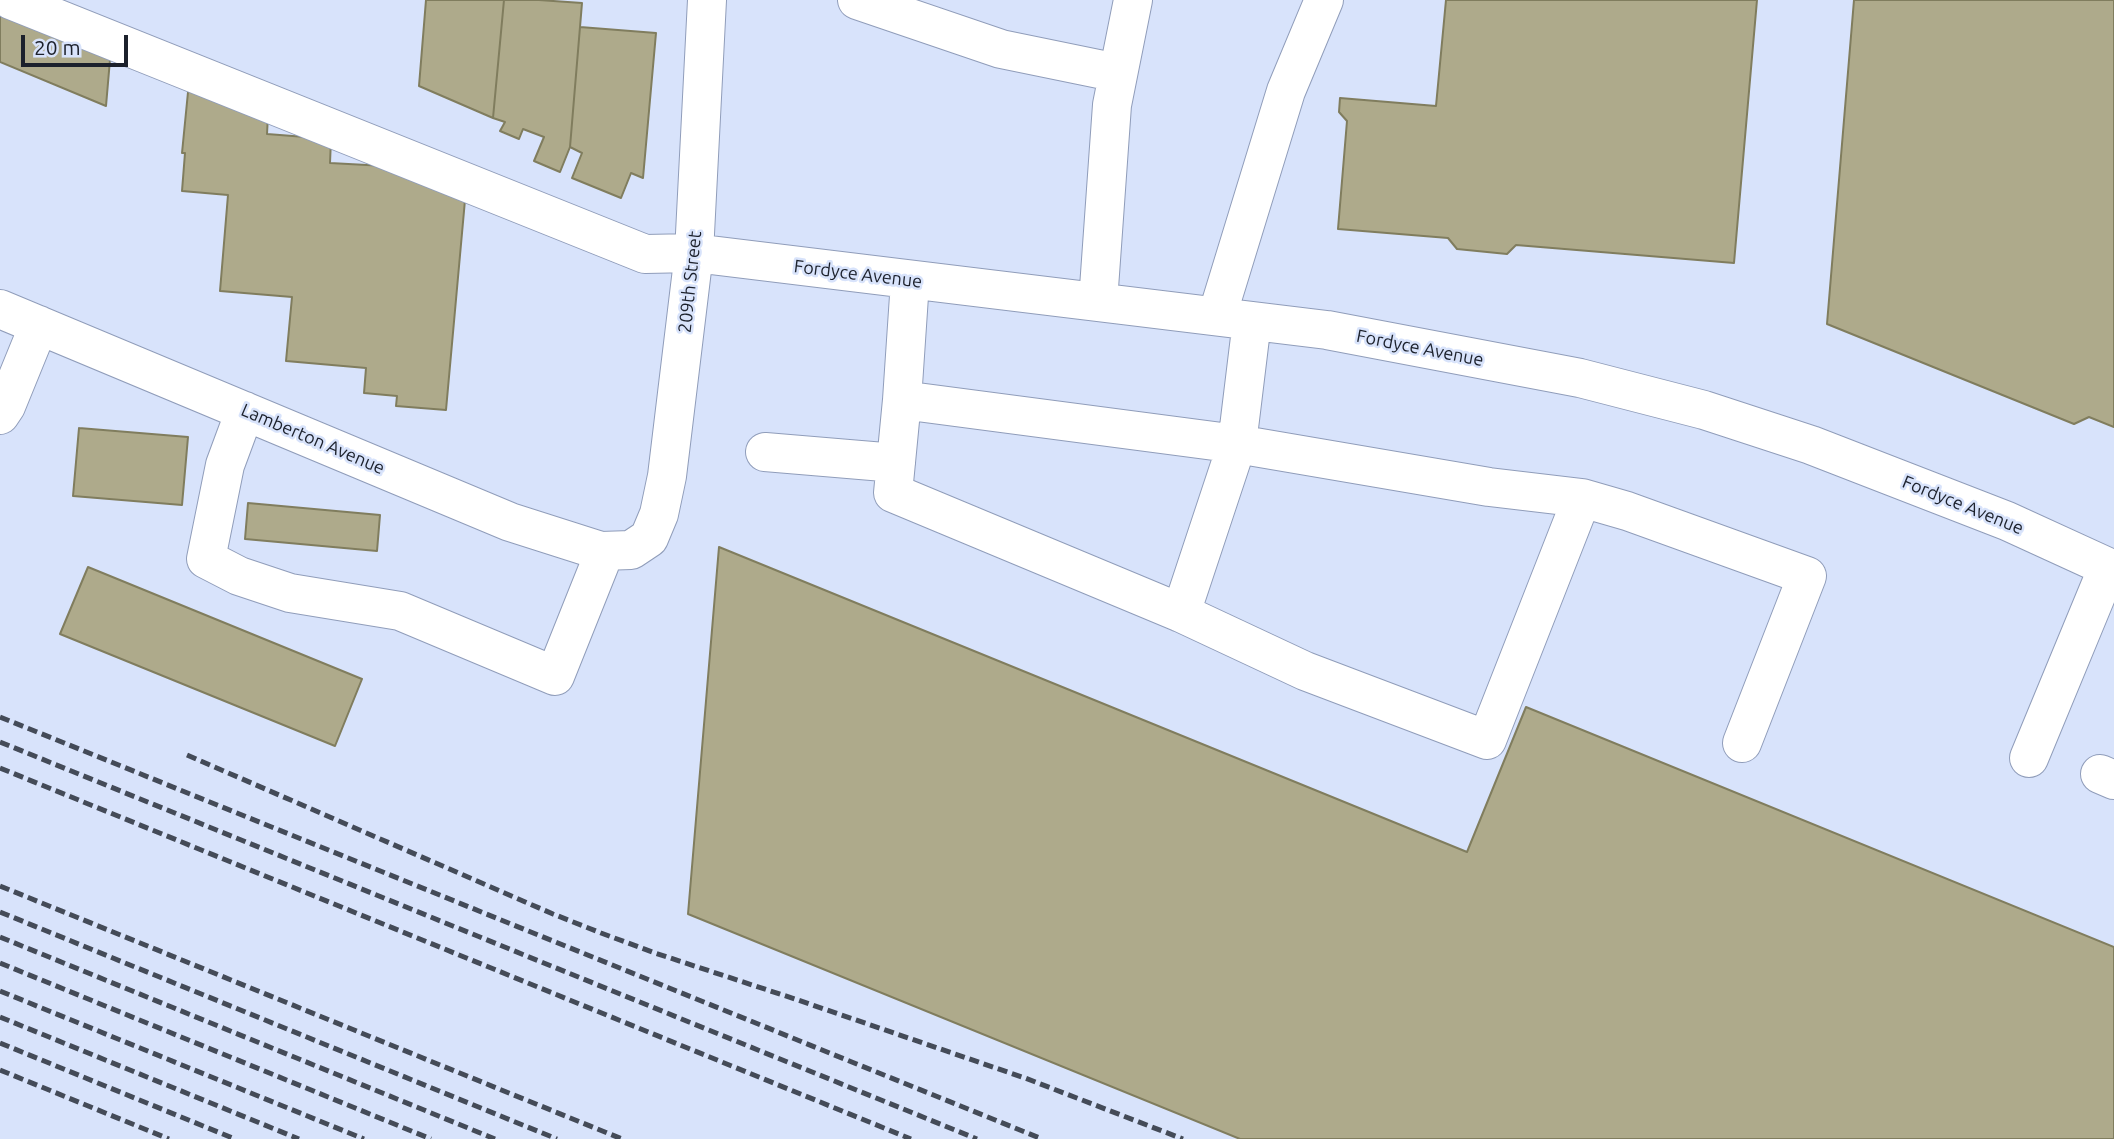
<!DOCTYPE html>
<html>
<head>
<meta charset="utf-8">
<style>
	body { margin:0 }
	#map { position:relative; width:2114px; height:1139px; overflow:hidden; background:#d8e3fb; font-family:Ubuntu,sans-serif }
	canvas { display:block }
	.scale { position:absolute; left:21px; top:35px; width:107px; height:32px; box-sizing:border-box; border:4px solid #1c212c; border-top:0; padding-left:9px; font-size:21px; line-height:24px; white-space:nowrap; color:#1c212c; -webkit-text-stroke:5px #d8e3fb; paint-order:stroke }
</style>
</head>
<body>
<div id="map">
<canvas width="2114" height="1139"></canvas>
<div class="scale">20 m</div>
</div>
<script>
const ctx = document.querySelector('canvas').getContext('2d');
ctx.lineJoin = 'round';
function paint(path, color) { ctx.fillStyle = color; ctx.fill(path, 'evenodd'); }
const shape = rows => new Path2D(rows.map(r => 'M' + r).join(''));
function trace(path, color, width, dash) { ctx.strokeStyle = color; ctx.lineWidth = width; ctx.lineCap = dash ? 'butt' : 'round'; ctx.setLineDash(dash || []); ctx.stroke(path); }
function write(font, color, halo, rows, align = 'center') {
  ctx.font = font + ' Ubuntu,sans-serif'; ctx.lineWidth = 5; ctx.setLineDash([]); ctx.textBaseline = 'middle'; ctx.strokeStyle = halo; ctx.fillStyle = color; for (const [text, x, y, turn = 0] of rows) {
    ctx.save(); ctx.translate(x, y); ctx.rotate((+turn || 0) * Math.PI / 180); ctx.textAlign = isNaN(turn) ? turn : align; if (halo) ctx.strokeText(text, 0, 0); ctx.fillText(text, 0, 0); ctx.restore();
  }
}
const building = shape([
	[426,0,504,0,493,118,419,86,426,0],
	[504,0,539,0,582,3,570,147,560,172,534,161,544,137,523,129,519,139,500,131,505,122,493,118,504,0],
	[1446,0,1757,0,1734,263,1516,245,1507,254,1457,249,1448,238,1338,229,1347,121,1339,112,1340,98,1436,106,1446,0],
	[1854,0,2114,0,2114,427,2089,417,2074,424,1827,324,1854,0],
	[0,2,111,48,106,106,0,62,0,2],
	[580,27,656,33,643,178,631,173,621,198,572,178,582,153,570,147,580,27],
	[189,82,268,115,267,134,331,139,330,163,385,166,465,200,446,410,396,406,397,396,364,393,366,368,286,361,292,297,220,291,228,195,182,191,185,153,182,153,189,82],
	[79,428,188,437,182,505,73,496,79,428],
	[248,503,380,515,377,551,245,539,248,503],
	[719,547,1467,852,1526,707,2114,947,2114,1139,1240,1139,688,914,719,547],
	[88,567,362,679,335,746,60,634,88,567]
]);
paint(building, '#aeaa8b');
trace(building, '#807d5e', 2);
const minor = shape([
	[11,0,645,254,694,253,1327,330,1580,378,1704,410,1811,445,2007,521,2114,570],
	[857,0,1001,49,1118,73],
	[1098,302,1112,105,1133,0],
	[0,309,510,522,601,551,631,550,649,538,659,514,667,476,694,253,707,0],
	[1217,316,1286,91,1324,0],
	[902,400,1237,444,1489,487,1582,498,1487,740,1305,671,1181,613,893,493,902,400,910,281],
	[245,411,225,465,206,559,239,576,290,593,400,611,555,676,605,551],
	[0,415,6,406,39,325],
	[765,452,896,463],
	[1582,498,1627,511,1807,576,1742,743],
	[1181,613,1237,444,1252,321],
	[2029,758,2108,567],
	[2100,774,2114,780]
]);
trace(minor, '#909dba', 40);
trace(minor, '#fff', 38);
trace(shape([
	[0,717,1042,1139],
	[0,742,977,1139],
	[187,755,553,914,601,933,655,953,795,999,1025,1078,1183,1139],
	[0,768,911,1139],
	[0,886,622,1139],
	[0,912,557,1139],
	[0,937,495,1139],
	[0,963,431,1139],
	[0,991,364,1139],
	[0,1017,299,1139],
	[0,1043,235,1139],
	[0,1070,169,1139]
]), '#444b58', 5, [10, 5]);
write('18px', '#1c212c', '#d8e3fb', [
	["Fordyce Avenue",858,274,7],
	["209th Street",690,282,-84],
	["Fordyce Avenue",1420,348,11],
	["Lamberton Avenue",313,439,23],
	["Fordyce Avenue",1963,505,22]
]);
</script>
</body>
</html>
